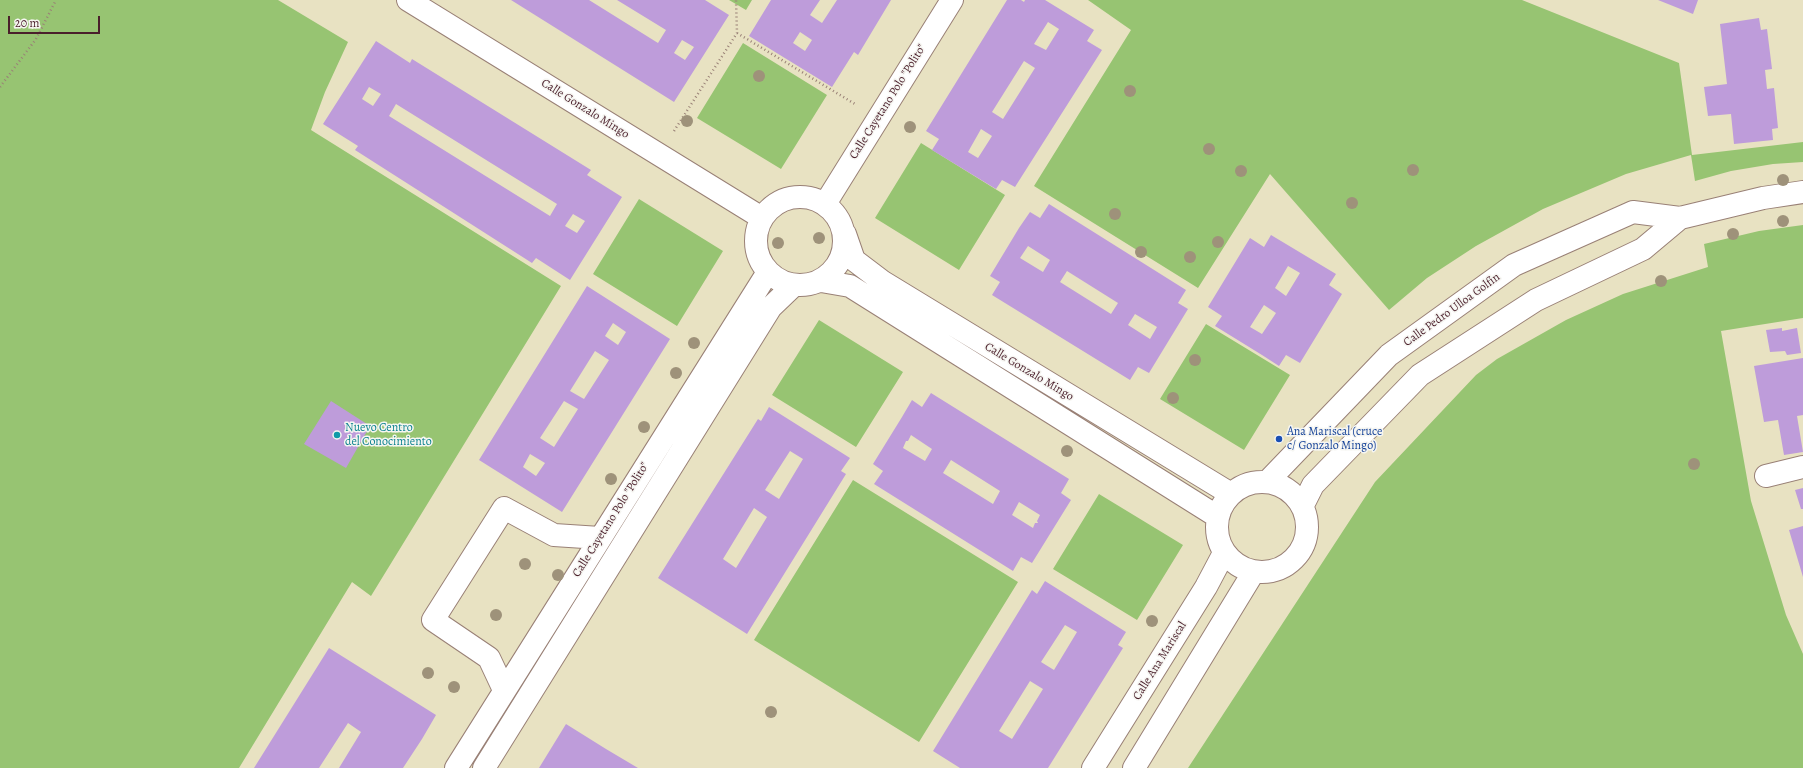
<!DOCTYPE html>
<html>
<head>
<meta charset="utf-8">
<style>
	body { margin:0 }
	#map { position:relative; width:1803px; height:768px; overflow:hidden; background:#e8e2c2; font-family:Alegreya,serif }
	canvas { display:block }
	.scale { position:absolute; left:8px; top:16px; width:92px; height:18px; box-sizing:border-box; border:2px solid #4a1f2b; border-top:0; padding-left:5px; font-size:12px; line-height:14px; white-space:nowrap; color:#4a1f2b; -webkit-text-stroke:3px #f6f6f2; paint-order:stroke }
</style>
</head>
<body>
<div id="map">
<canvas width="1803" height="768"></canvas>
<div class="scale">20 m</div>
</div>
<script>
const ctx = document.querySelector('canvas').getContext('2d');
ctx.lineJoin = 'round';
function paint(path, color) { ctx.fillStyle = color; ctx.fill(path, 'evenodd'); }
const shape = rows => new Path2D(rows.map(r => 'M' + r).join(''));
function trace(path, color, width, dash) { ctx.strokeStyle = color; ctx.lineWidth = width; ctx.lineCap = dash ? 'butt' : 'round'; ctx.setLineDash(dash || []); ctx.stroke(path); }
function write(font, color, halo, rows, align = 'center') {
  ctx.font = font + ' Alegreya,serif'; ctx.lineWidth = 3; ctx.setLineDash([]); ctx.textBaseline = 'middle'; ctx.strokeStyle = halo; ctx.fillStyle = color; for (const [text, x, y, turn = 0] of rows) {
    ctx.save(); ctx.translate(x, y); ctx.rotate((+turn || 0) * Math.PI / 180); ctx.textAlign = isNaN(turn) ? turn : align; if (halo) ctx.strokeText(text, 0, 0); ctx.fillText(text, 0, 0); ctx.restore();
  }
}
paint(shape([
	[0,0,278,0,348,42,325,92,311,130,561,286,371,596,352,582,239,768,0,768],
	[729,0,752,0,746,10],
	[1088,0,1522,0,1679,63,1692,155,1803,142,1803,162,1773,164,1731,171,1695,181,1691,155,1626,174,1543,209,1476,246,1427,278,1389,310,1270,174,1198,288,1034,186,1131,30],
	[743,43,827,95,781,169,697,118],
	[921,143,1005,195,959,270,875,218],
	[639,199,723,251,677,326,593,274],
	[1803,225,1803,318,1721,331,1751,501,1786,615,1803,654,1803,768,1188,768,1375,482,1476,375,1497,359,1566,320,1623,294,1708,267,1704,244,1759,231],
	[819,320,903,372,856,447,772,395],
	[1206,324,1290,375,1244,450,1160,399],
	[853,480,1018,582,919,742,754,640],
	[1099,494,1183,545,1137,620,1053,569]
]), '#97c472');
paint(shape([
	[511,0,589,0,658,43,666,30,617,0,705,0,729,15,674,102],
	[682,40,694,47,685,60,674,53],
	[771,0,820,0,810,15,822,23,837,0,891,0,858,55,854,52,832,87,749,36],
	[800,32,812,40,805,51,793,43],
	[1007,0,1021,0,1024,2,1025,0,1045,0,1094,30,1087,41,1102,50,1015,187,1002,180,996,189,932,150,939,139,926,131],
	[1048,22,1059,29,1046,50,1034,44],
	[1024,61,1035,68,1003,119,992,112],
	[981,129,992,136,978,158,968,152],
	[1658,0,1698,0,1693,14],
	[1759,18,1761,30,1767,29,1772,69,1765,70,1767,89,1774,88,1778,128,1772,129,1773,140,1734,144,1731,114,1708,116,1704,87,1727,84,1720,24],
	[376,41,410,63,412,59,591,170,587,175,622,197,570,280,536,258,532,263,355,150,358,146,323,124],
	[369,87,381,94,373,106,362,99],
	[396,104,557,204,550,216,389,116],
	[573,214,585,221,577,233,565,226],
	[1049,204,1186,290,1178,303,1188,309,1149,373,1138,367,1130,380,992,295,1000,282,990,276,1019,228,1030,212,1040,218],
	[1028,246,1050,260,1043,272,1020,258],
	[1067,271,1118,303,1111,314,1060,282],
	[1135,314,1157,327,1150,339,1128,325],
	[1271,235,1336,274,1329,285,1342,294,1300,363,1286,355,1279,366,1262,355,1215,326,1222,316,1208,307,1250,238,1264,247],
	[1288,266,1300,273,1286,296,1275,288],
	[1264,305,1276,313,1262,334,1250,327],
	[587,286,670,339,562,512,479,460],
	[613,323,626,332,618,345,605,336],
	[595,351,609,360,584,399,570,391],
	[564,401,578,409,554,447,540,438],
	[530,454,545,463,536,476,523,467],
	[1782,328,1782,331,1797,328,1801,353,1787,355,1785,351,1770,352,1766,330],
	[1803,358,1803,415,1797,416,1803,452,1784,455,1778,420,1764,422,1754,366],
	[931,393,1069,479,1061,493,1071,500,1032,563,1021,557,1013,571,874,484,883,471,873,464,902,417,912,400,922,407],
	[911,435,932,449,925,461,903,448,906,441,908,441],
	[951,460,1000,491,993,504,943,473],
	[1019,502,1040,515,1037,521,1038,523,1035,523,1033,528,1012,515],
	[331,401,370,426,346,468,304,444],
	[769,407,850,458,841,471,846,474,747,634,658,578,758,419,761,421],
	[790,451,803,459,779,499,765,490],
	[754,508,767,517,736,568,723,559],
	[1803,488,1803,509,1801,509,1795,490],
	[1803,526,1803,577,1789,530],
	[1045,581,1126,632,1118,645,1123,648,1048,768,960,768,933,751,1032,590,1037,594],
	[1065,625,1077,632,1054,670,1041,662],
	[1030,681,1043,689,1012,739,999,731],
	[329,648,436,715,422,739,403,768,339,768,361,732,348,723,319,768,254,768],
	[566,724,606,749,638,768,539,768]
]), '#be9cda');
const minor = shape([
	[408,0,762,218],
	'756 241a44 44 0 1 1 88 0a44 44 0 1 1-88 0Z',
	[825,204,952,0],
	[845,234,854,260,883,282,1231,494],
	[821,281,850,286,1218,517],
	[1766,476,1803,467],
	'1217 527a45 45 0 1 1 90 0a45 45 0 1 1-90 0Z',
	[1267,482,1389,355,1514,265,1633,212,1680,218,1763,198,1803,192],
	[1303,505,1313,485,1420,375,1536,300,1643,249,1680,218],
	[504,690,489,658,433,620,504,508,554,535,600,538],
	[456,768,768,272],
	[484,768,771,307,794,285],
	[1093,768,1206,587,1224,553],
	[1134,768,1253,573]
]);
trace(minor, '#998076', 24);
trace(shape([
	[737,33,855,104],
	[0,87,36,39,56,0],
	[674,131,737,33,736,0]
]), '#998076', 2.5, [1, 3]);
trace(minor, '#fff', 22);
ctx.fillStyle = '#9e927a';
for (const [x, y] of [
	[759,76],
	[1130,91],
	[687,121],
	[910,127],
	[1209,149],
	[1413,170],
	[1241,171],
	[1783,180],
	[1352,203],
	[1115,214],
	[1783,221],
	[1733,234],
	[819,238],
	[1218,242],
	[778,243],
	[1141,252],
	[1190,257],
	[1661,281],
	[694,343],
	[1195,360],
	[676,373],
	[1173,398],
	[644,427],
	[1067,451],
	[1694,464],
	[611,479],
	[525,564],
	[558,575],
	[496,615],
	[1152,621],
	[428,673],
	[454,687],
	[771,712]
]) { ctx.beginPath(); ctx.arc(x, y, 6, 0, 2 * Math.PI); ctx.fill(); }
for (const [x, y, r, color] of [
	[337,435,4,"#0f9aa8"],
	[1279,439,4,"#1a4fb4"]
]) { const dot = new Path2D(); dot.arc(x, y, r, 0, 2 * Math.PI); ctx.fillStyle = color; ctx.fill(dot); trace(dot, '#f6f6f2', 1.5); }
write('12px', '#4a1f2b', '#f6f6f2', [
	["Calle Cayetano Polo \"Polito\"",888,102,-58],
	["Calle Gonzalo Mingo",585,109,32],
	["Calle Pedro Ulloa Golfín",1452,310,-36],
	["Calle Gonzalo Mingo",1029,372,31],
	["Calle Cayetano Polo \"Polito\"",611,520,-58],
	["Calle Ana Mariscal",1160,661,-58]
]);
write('12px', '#0d838f', '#f6f6f2', [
	["Nuevo Centro",345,428],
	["del Conocimiento",345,442]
], 'left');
write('12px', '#164399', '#f6f6f2', [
	["Ana Mariscal (cruce",1287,432],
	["c/ Gonzalo Mingo)",1287,446]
], 'left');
</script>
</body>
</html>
